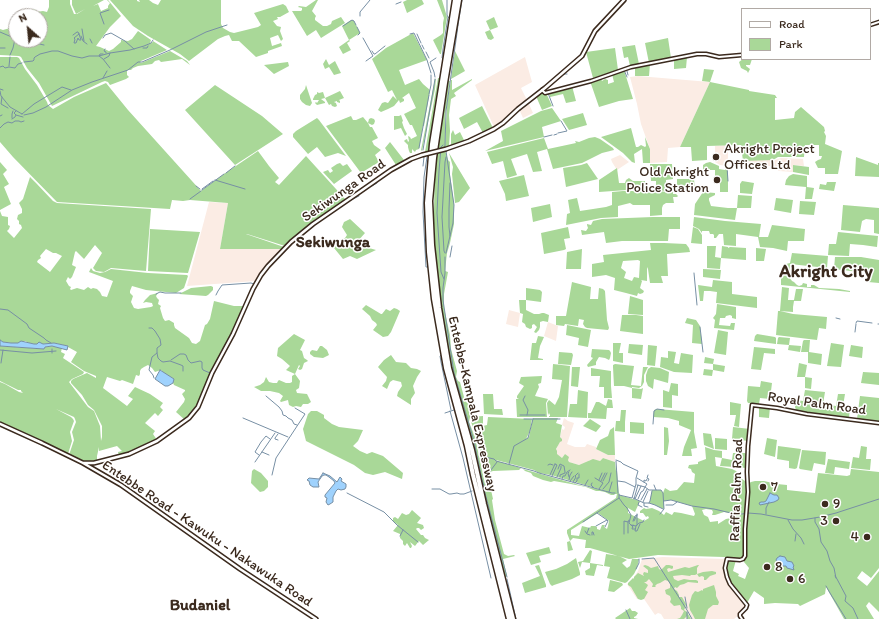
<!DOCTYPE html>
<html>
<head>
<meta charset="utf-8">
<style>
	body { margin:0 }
	#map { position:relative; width:879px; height:619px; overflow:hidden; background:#fff; font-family:Itim,sans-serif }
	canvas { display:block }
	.legend { position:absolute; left:741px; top:8px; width:130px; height:52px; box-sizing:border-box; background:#fff; border:1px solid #b1aaa5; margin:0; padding:5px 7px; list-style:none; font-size:12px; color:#3b2a1e }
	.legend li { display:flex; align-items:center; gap:8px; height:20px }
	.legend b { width:20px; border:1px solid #b1aaa5 }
	.north { position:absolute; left:8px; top:8px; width:40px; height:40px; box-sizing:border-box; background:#fff; border:1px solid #b1aaa5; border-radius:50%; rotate:333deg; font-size:11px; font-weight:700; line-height:16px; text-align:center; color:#3b2a1e }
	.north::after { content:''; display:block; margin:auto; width:14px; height:18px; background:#3b2a1e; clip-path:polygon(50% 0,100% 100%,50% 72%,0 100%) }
</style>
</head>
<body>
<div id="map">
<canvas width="879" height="619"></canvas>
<ul class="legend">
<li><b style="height:5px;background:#fff"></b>Road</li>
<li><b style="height:11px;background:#a9d898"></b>Park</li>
</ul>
<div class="north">N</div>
</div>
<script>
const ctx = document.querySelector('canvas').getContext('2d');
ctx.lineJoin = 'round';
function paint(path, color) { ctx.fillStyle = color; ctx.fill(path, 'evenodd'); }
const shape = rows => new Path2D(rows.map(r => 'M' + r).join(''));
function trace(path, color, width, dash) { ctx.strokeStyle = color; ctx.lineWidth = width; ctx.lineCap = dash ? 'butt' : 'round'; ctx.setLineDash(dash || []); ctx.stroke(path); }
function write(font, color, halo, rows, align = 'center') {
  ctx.font = font + ' Itim,sans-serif'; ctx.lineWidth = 3; ctx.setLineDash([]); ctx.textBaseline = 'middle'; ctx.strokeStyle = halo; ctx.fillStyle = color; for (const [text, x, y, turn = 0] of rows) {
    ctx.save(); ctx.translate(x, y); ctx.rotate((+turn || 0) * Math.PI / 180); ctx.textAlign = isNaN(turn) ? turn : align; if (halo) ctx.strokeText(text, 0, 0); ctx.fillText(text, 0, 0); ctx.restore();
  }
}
paint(shape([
	[525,57,532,82,521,88,527,100,494,127,475,85],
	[638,76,710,82,680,147,668,148,667,162,650,163,650,149,641,124,637,104,630,77],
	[528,102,533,113,523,118,519,109],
	[728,145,728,166,720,165,715,162,715,146],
	[620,155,629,162,617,170,612,162,611,159],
	[781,158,803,159,804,166,793,165,793,172,779,171,772,165,775,160],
	[769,159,773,160,770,166,742,163,740,162,740,161],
	[209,202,228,203,220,249,283,249,256,281,187,286],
	[509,310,520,313,518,327,506,324],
	[548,322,558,326,556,341,544,336],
	[564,418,568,421,574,423,567,444,575,447,585,447,587,444,596,447,596,449,608,455,615,455,615,462,603,458,600,461,590,460,588,462,579,465,569,462,565,454,562,458,556,454,556,450,558,445,562,439,560,437,562,429,564,430,565,427,562,425],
	[663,557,725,559,726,560,724,569,726,579,737,595,746,605,745,607,740,612,739,615,734,619,691,619,688,613,687,619,664,619,661,614,658,613,655,615,644,599,637,599,627,584,632,580,638,571,642,559]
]), '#fbece4');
paint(shape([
	[49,0,70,0,70,4,74,14,77,14,85,9,76,14,72,5,72,0,104,0,93,6,98,4,101,11,108,8,108,6,110,3,107,0,108,0,121,16,110,27,96,46,100,47,109,51,113,49,121,42,121,40,128,41,132,39,138,31,151,40,150,43,146,45,153,42,153,41,167,50,141,61,140,62,141,63,170,51,187,61,190,65,182,59,161,62,159,60,155,61,152,64,138,66,133,68,131,70,127,70,127,75,129,77,126,79,110,85,108,82,105,81,102,82,52,106,39,83,27,68,21,57,19,56,0,55,0,29,3,30,10,28,16,19,16,36,15,35,15,37,16,37,16,40,40,40,40,16,22,16,22,14,26,14,32,9,36,10,36,12,43,11,47,12,49,7],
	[110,0,137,0,137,1,140,2,139,0,149,0,153,3,158,5,161,0,221,0,221,24,223,28,230,32,234,33,258,27,261,25,254,13,283,4,286,6,289,12,280,17,277,17,278,19,273,21,277,26,281,27,280,31,283,39,281,41,278,35,270,38,272,46,281,43,282,46,268,51,268,53,256,57,239,41,232,41,229,35,225,36,218,39,189,61,180,54,148,36,133,26],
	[316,0,318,0,312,11,316,16,315,18,315,20,323,26,327,26,331,24,332,21,341,17,345,23,321,38,316,30,307,36,292,11,301,11,302,10,302,8,298,7,299,6,306,7],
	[407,0,422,0,424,4,407,13,403,2],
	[437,0,442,0,447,17,441,54,440,54,433,40,441,35,443,33,443,23,444,18],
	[494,17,498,27,490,30,494,38,491,40,488,39,485,32,490,30,486,21],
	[351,20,353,20,354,21,360,33,349,40,350,41,347,43,351,50,343,54,339,47,349,40,342,26],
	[413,33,427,60,399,70,405,85,419,79,423,84,430,90,424,126,423,126,419,149,416,150,415,152,412,149,412,153,410,153,409,151,408,147,408,145,404,141,405,140,407,139,408,142,409,141,408,136,410,137,411,139,417,136,412,125,410,125,404,114,416,108,409,93,402,98,404,99,404,101,400,103,399,100,394,106,388,109,381,112,378,110,382,103,385,102,388,103,393,96,397,100,392,90,388,92,372,59,386,48],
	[668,38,671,58,649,63,645,43],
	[635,45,639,64,630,66,628,57,624,58,622,47],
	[615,48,618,70,593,78,586,52],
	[455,51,465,71,451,79],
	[0,57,17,57,19,58,25,69,37,85,47,102,48,105,53,109,74,97,106,83,128,110,201,191,224,174,258,151,269,166,279,178,275,182,279,185,306,156,346,200,321,217,293,238,285,246,247,234,246,234,284,247,283,249,220,249,228,203,190,200,183,201,172,200,170,209,57,202,13,157,0,142],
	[687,57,686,68,674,69,674,59],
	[326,59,329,65,335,61,341,73,334,75,329,67,325,69,323,64],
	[743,59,752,59,750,65,746,65,746,66,750,69,748,73,747,71,741,68,739,62],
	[288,62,289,66,274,74,264,65],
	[650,64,649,76,635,76,635,67],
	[704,69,714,70,710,82,749,90,749,91,775,95,777,98,775,98,775,120,794,118,795,112,801,107,824,127,825,131,824,132,826,136,825,144,842,151,838,174,825,174,825,168,818,168,815,162,818,160,821,159,822,156,819,156,819,145,805,145,804,157,778,157,773,160,743,161,741,145,707,146,707,160,692,161,691,147,680,147,710,82,702,81],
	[624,70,633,99,619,101,599,107,590,81,601,78,602,81,605,79,608,80,608,84,614,82,612,74],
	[438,78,440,78,429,151,425,152],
	[435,79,436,79,435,89,422,151,421,150],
	[472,79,472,80,454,93,456,96,451,99,449,115,450,131,449,146,445,147,447,104,451,80,452,80,452,90],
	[446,81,450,81,445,117,445,147,436,149],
	[215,85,262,116,283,134,235,165,185,110],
	[306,85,312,103,310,106,306,105,302,102,300,99,300,95,305,89],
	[572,86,576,101,566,103,563,94,550,97,549,93],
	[340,91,344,98,339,100,340,101,340,103,337,102,337,101,334,102,336,103,337,106,335,107,332,106,331,104,329,105,325,98,321,99,325,102,325,103,317,105,315,103,316,102,317,103,319,100,313,100,313,99,315,95,317,94,317,92,319,93,323,92,325,98],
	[542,93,545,94,547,95,552,106,542,110,536,96],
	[482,106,493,128,483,133,477,122,464,129,459,118],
	[552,108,561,121,542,127,544,137,485,151,503,141,501,131,541,111],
	[583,113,587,125,569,130,562,119],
	[401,115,403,121,402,122,404,128,407,134,405,136,401,128,394,130,394,116,399,116],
	[351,116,353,120,356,120,363,117,368,123,369,119,371,118,374,119,375,121,374,124,372,125,368,123,370,127,372,127,378,138,372,141,374,145,381,150,375,155,379,162,361,173,326,126],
	[317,118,319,120,346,156,338,153,325,157,317,147,308,154,293,137,293,134,296,131],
	[631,128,636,147,638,147,641,145,645,147,646,146,645,137,650,149,650,163,643,163,642,149,634,154,635,163,632,162,623,153,601,137],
	[453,130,455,135,460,132,465,142,451,146,451,134],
	[595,137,600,139,613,148,614,150,602,153,582,163,553,169,547,149,537,152,542,171,533,172,527,154,511,159,517,175,507,178,503,161,492,164,487,152,544,138,548,149,576,143,575,141,579,142,589,138],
	[390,142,404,160,396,165,385,148],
	[445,150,448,160,450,162,450,175,454,204,454,224,450,243,447,253,445,271,448,272,444,294,444,308,450,335,451,349,457,371,456,377,458,381,460,382,464,397,467,403,471,403,472,416,470,417,469,422,475,437,485,484,486,484,482,459,477,438,471,422,471,418,472,417,483,416,483,426,487,425,488,417,532,419,530,431,526,439,529,437,533,418,558,418,556,423,562,425,560,437,562,439,562,441,560,442,556,449,557,451,557,454,562,458,565,454,569,457,568,460,569,462,579,465,593,459,600,461,603,458,615,462,616,471,617,471,619,495,640,501,635,512,628,508,628,513,644,521,649,518,648,516,646,517,643,513,640,513,640,511,644,508,646,509,652,508,659,511,664,515,666,512,672,515,674,512,681,513,694,516,695,514,692,506,671,500,664,501,664,509,661,508,655,505,649,503,650,501,652,490,661,490,663,493,665,488,670,491,677,490,684,482,694,483,695,474,692,472,691,469,688,468,689,465,698,464,698,462,706,459,705,447,714,450,722,451,722,458,732,460,733,453,745,453,747,455,747,468,720,466,722,458,715,457,716,466,732,469,736,471,739,474,742,479,745,481,748,487,748,498,745,513,744,554,743,558,737,560,724,557,658,555,629,559,590,548,585,548,586,540,573,538,570,541,573,550,568,551,567,542,570,541,567,533,567,530,616,498,617,494,615,494,614,495,611,495,605,492,600,491,596,491,586,487,571,484,554,481,551,482,543,480,533,476,531,473,525,471,523,469,579,485,606,491,551,475,539,473,534,470,496,460,497,461,521,468,519,470,493,471,490,472,489,475,488,476,493,499,492,500,495,520,504,554,508,556,514,555,515,556,503,559,507,576,505,578,482,489,485,488,484,485,483,485,482,488,453,375,443,328,434,255,434,210,435,162,436,153],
	[706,509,712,510,713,512,712,515,715,515,724,512,735,514,735,517,734,518,731,518,726,519,718,524,718,521,710,522,708,517,704,515,702,510],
	[598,513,609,521,608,526,607,529,604,527,605,525,602,525,600,530,597,529,597,527,595,526,591,526,590,528,582,526,579,536,571,535,571,530],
	[449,153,470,188,459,202,455,203,452,174,453,167],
	[856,157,878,165,878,163,879,163,879,177,855,176],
	[0,162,7,170,3,174,9,184,4,187,11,204,0,210],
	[710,162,719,166,719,169,725,170,726,168,727,169,728,171,728,192,720,192,720,178,715,177,715,170,703,170,703,165,706,163],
	[340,163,343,166,347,164,352,171,334,184,323,172,328,170,330,173,333,171,331,168,337,164],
	[587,163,598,179,566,187,563,168,581,165],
	[650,164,672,164,673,179,666,180,666,191,656,190,656,181,651,181],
	[793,165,809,167,809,175,793,172],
	[617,168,619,183,625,183,626,180,629,178,633,181,645,181,645,190,627,190,599,192,599,180],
	[793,174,807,176,807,187,814,188,812,199,805,199,806,187,785,185,786,180,789,176],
	[524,175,529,196,506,201,505,194,499,181],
	[30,177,36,183,53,201,57,203,151,209,146,271,111,268,104,272,96,271,93,268,102,253,95,245,84,259,76,251,75,252,72,265,76,267,72,277,70,279,68,277,66,281,69,286,71,287,70,289,71,290,77,288,84,290,88,287,91,289,93,288,97,289,100,292,102,296,107,297,113,281,89,272,91,268,93,271,100,273,105,272,111,269,148,273,187,275,188,276,184,288,176,293,146,290,132,286,130,291,130,293,133,296,131,302,134,308,138,309,151,307,153,306,152,303,146,302,143,303,145,300,150,295,158,293,156,296,157,298,159,300,158,304,161,306,160,308,163,318,165,321,169,320,174,323,174,325,175,328,189,338,192,343,196,344,200,341,205,325,207,324,210,319,214,301,234,306,243,306,229,340,207,381,197,405,185,420,176,412,184,402,185,399,182,394,185,391,185,390,174,385,173,383,174,379,165,374,161,370,155,372,152,368,148,365,144,367,141,369,140,371,140,374,139,376,136,375,133,384,122,380,120,381,107,377,103,388,127,406,133,399,128,396,135,387,150,394,163,403,160,407,163,410,158,416,155,413,145,423,155,431,153,434,157,440,128,454,119,456,118,452,122,451,117,446,99,451,99,447,97,456,97,461,93,462,84,462,69,455,74,440,72,432,76,422,75,419,74,417,56,409,71,417,73,419,74,421,70,432,72,441,68,454,21,432,0,423,0,382,5,384,19,392,23,393,21,391,21,390,18,390,0,381,0,346,44,349,45,347,52,346,62,348,61,352,65,354,63,358,84,372,83,374,72,379,69,382,88,407,94,411,100,426,101,441,102,437,102,426,94,410,88,405,82,395,71,383,71,381,73,379,87,373,96,378,96,376,84,371,71,362,77,352,68,347,68,346,54,343,43,344,34,344,29,343,25,341,18,343,11,343,3,342,0,340,0,211,2,216,8,217,8,225,10,226,9,229,7,231,14,238,22,228,21,225,19,224,19,221,17,219,18,215,22,213,22,209,19,203,23,199],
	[46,249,53,253,56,253,62,256,50,272,37,262,38,260,41,258,40,256],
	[677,179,694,179,695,190,677,191],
	[742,181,754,183,752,194,740,193,740,184],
	[827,182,836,182,834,191,819,189,820,184,826,185],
	[623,191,653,191,673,192,673,194,676,194,678,196,677,197,673,197,674,203,666,203,663,205,662,208,662,215,650,216,650,205,633,205,630,203,618,206,618,217,601,218,566,225,567,214,570,213,568,200,577,198,580,211,606,207,612,205,612,192],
	[703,192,715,193,715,195,709,198,709,200,711,206,728,208,737,208,738,195,752,196,751,208,737,208,735,220,694,215,695,204],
	[776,198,793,200,791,213,774,210],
	[800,201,816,202,814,215,799,214],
	[550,204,552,217,533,222,531,208],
	[843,205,879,208,879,234,874,233,874,220,866,219,862,221,860,232,841,230],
	[653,217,680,217,680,229,669,229,668,241,622,241,606,243,604,232,582,235,581,230,586,231,588,228,587,225,587,224,591,225,593,221,602,219],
	[694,217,725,221,761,224,759,237,768,237,772,225,805,229,804,241,788,241,787,251,773,248,760,247,758,237,736,234,736,246,724,245,723,234,719,234,716,238,714,238,714,235,713,234,710,234,709,231,702,231,702,233,699,229,693,226],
	[350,219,365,233,357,242,363,247,369,248,376,250,357,259,350,256,343,259,334,248,340,241,345,238,347,235,342,227,344,222],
	[568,227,570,238,564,239,566,249,564,250,544,254,541,233],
	[693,227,698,229,702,235,702,244,691,243],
	[150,229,200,232,188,273,148,271],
	[838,232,878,236,877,247,863,245,850,244,849,256,828,255,829,244,836,244],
	[650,243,664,243,686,244,689,248,690,252,667,254,668,276,661,276,663,283,650,283,648,269,647,267,647,281,641,280,642,281,640,288,644,291,643,293,640,294,638,293,637,296,626,293,614,290,615,278,606,275,592,277,592,264,604,262,603,255,651,250],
	[638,260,640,261,639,278,634,277,632,281,624,278,626,272,621,268,623,261],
	[707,246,716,246,715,257,721,258,722,246,728,247,728,248,730,247,746,248,746,260,721,258,720,269,707,268],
	[756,248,766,249,764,261,756,261],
	[582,249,581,269,566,269,567,252],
	[792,253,828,256,827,268,790,264,789,277,792,281,794,282,797,285,799,286,802,285,803,283,807,284,807,287,811,287,811,285,814,285,819,288,839,289,850,291,850,292,781,285,781,275,784,275,786,264,790,263],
	[835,257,861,257,879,260,879,283,868,282,868,272,866,271,865,270,861,270,861,272,859,272,834,269],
	[703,269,721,270,720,279,703,277],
	[713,280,732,282,732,294,757,297,757,308,716,303,717,292,710,291,704,291,703,301,700,301,698,285,712,287],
	[572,282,591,287,590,299,598,299,599,288,603,289,605,291,607,320,609,328,608,330,587,328,585,327,583,324,584,320,579,319,578,326,565,324,564,326,556,325,556,316,566,316],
	[211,286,213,287,213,290,208,295,206,296,179,294,191,288],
	[782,287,789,288,788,300,794,300,796,289,803,289,801,301,794,301,793,307,793,312,780,311,793,314,827,317,826,329,819,328,817,340,776,335,778,311,780,311],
	[526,288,540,290,542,292,541,302,526,300,526,310,534,314,539,314,542,313,544,313,549,315,548,322,543,321,540,322,540,327,539,330,536,333,534,332,537,327,534,324,532,325,532,328,530,329,526,327,525,324,522,322,523,314,520,313,519,300,526,300],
	[630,296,643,300,643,315,628,314],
	[717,304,736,307,736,319,732,318,732,316,730,315,726,316,725,318,720,318,719,325,730,326,731,323,735,323,734,330,714,328,715,320,713,318,716,314],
	[366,305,381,314,382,314,386,309,390,311,394,308,397,309,400,311,391,332,388,336,383,337,373,330,377,325,376,323,372,320,370,316,362,309],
	[622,315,636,315,643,316,643,334,620,331],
	[687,318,696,320,700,326,702,344,692,343,693,325,685,323],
	[567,325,591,330,588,347,578,345,579,338,566,335],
	[718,330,728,332,726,355,714,353],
	[294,334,305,340,300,350,302,351,304,358,307,360,308,361,304,363,302,369,300,370,298,369,300,366,299,365,295,374,300,381,299,388,296,390,297,393,307,394,311,402,308,404,303,404,301,407,296,406,293,407,289,405,288,400,281,402,280,401,283,396,279,393,270,391,261,391,254,387,260,385,264,382,266,377,269,382,273,383,277,383,278,381,279,380,286,383,290,383,292,382,292,376,295,374,286,370,290,366,282,359,277,356,278,348],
	[757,334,775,337,776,338,776,344,754,341,755,336],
	[538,336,544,337,540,346,538,358,543,359,543,360,530,360,532,343,536,343],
	[779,337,790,338,789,345,801,346,800,352,788,350,789,345,777,344,778,338],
	[804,340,810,340,809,352,822,354,821,365,808,363,808,352,801,352,803,341],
	[613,343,621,343,619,353,623,353,623,363,613,361],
	[831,343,844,345,841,367,827,366],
	[629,344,643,345,642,355,628,353],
	[648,345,657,346,655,366,647,365],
	[851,345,863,347,862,358,849,356],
	[320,346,322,346,327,350,329,355,323,358,314,357,310,354,310,352,312,350,317,351],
	[754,347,775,349,775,354,764,353,761,370,751,369],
	[592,349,609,350,610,351,611,353,610,358,609,360,605,358,599,357,596,362,596,365,588,367,587,365,593,358,591,357],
	[668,351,676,352,674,363,679,364,681,353,693,355,692,373,674,372,660,367,661,357,668,358],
	[559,352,572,353,573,355,571,365,558,364],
	[391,355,396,362,406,363,411,368,417,369,421,371,417,377,413,386,415,393,411,399,411,405,397,396,398,392,402,386,401,382,393,380,390,382,387,389,382,386,386,381,387,377,378,367,384,360],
	[705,357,714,359,713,364,725,366,724,372,713,370,712,376,703,375,704,369,713,370,713,364,704,363],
	[799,363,807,365,805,377,812,378,811,389,805,388,805,377,797,377],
	[553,364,570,366,567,417,549,417,549,416,550,416,550,415,549,413,548,415,547,403,549,400,555,405,559,397,562,380,552,379],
	[615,364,634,366,631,385,641,386,643,367,648,367,644,375,644,382,642,386,639,388,632,387,632,388,641,389,643,388,641,399,632,398,632,388,624,386,614,386,613,367,613,365],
	[572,367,580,367,578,387,571,386],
	[651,367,660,368,669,372,668,383,654,379,653,389,648,386,646,381,646,375,648,369],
	[591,368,611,371,611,386,612,398,604,398,604,387,599,387,600,376,591,376],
	[863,372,879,373,879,385,861,383],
	[542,376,541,383,538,384,539,387,535,396,548,399,546,403,547,417,517,417,516,399,519,399,517,398,517,396,524,386,519,383,521,377],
	[761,381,772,383,770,399,760,398,759,404,748,403,747,401,748,386,760,387],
	[671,383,678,384,678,396,672,395,672,408,663,407,663,390,669,392],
	[578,390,588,392,587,418,568,417,570,404,577,404],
	[805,390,825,392,823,404,836,406,838,394,845,394,843,406,850,407,849,418,822,415,796,410,795,407,797,400,803,401],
	[483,394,493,394,494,409,502,409,503,415,484,414],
	[860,396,879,398,879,421,857,419],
	[608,399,612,400,613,408,607,408,606,419,588,418,588,413,591,413,596,402,599,402,606,406],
	[730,402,741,404,739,427,734,426,736,415,730,415],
	[759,406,770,407,769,418,759,417],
	[657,409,694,412,694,432,697,448,691,449,692,456,682,456,684,447,691,430,679,425,679,421,668,418,653,417,654,410],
	[621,410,626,410,625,422,625,432,615,431,616,421,620,421],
	[311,411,317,411,324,415,324,418,332,424,339,427,363,430,358,441,353,446,360,451,367,454,372,452,383,456,403,473,402,479,385,472,373,475,365,473,354,465,306,441,303,429,308,414],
	[590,419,601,426,596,432,583,426],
	[630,422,644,423,644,434,630,433],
	[614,427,615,455,608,455,596,449,600,440,608,436,610,430],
	[664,427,668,428,669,441,667,455,664,455],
	[733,427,750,429,748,441,732,439],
	[703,433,711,434,714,449,704,445],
	[715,438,727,439,727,450,715,449],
	[767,438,777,440,775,457,764,454],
	[778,446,801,449,797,468,795,469,789,468,789,461,777,459],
	[861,446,867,447,866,459,871,459,870,470,851,468,853,457,859,458],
	[802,450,826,452,825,465,814,463,812,471,800,469,799,468],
	[828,459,850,462,849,469,835,467,834,474,825,473],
	[254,469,261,473,268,481,268,487,264,491,260,492,251,483,252,471],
	[851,469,879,472,879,568,871,578,862,571,857,578,867,586,879,571,879,612,869,602,866,606,874,619,844,619,826,587,825,594,800,606,798,604,775,603,764,604,764,598,754,591,747,603,731,585,729,580,726,568,727,562,728,560,730,559,736,560,733,571,739,574,738,576,745,579,749,568,744,562,746,526,750,492,749,483,751,482,755,481,764,481,777,484,787,485,787,490,815,493,818,473,847,476,850,475],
	[412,510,421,518,417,523,423,525,424,528,421,530,419,528,417,528,416,529,421,535,423,535,425,538,429,540,423,545,419,541,415,546,410,542,412,546,411,548,410,548,407,543,405,546,403,544,403,541,400,538,400,534,393,531,398,525,393,521,393,518,395,517,398,519,402,513,406,515,409,514],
	[549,547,551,553,539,556,541,562,531,565,526,553],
	[590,550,592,551,590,563,603,565,603,566,597,565,594,576,586,575,585,571,590,568,590,563,582,562,580,568,578,562,583,561],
	[606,554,619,556,627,560,622,563,627,568,630,566,632,559,639,559,637,568,634,574,627,582,625,583,607,578,610,567,604,566],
	[576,558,580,573,580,575,572,579,554,585,552,586,550,584,545,572,556,569,567,564],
	[539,565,546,585,546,587,525,593,522,583,540,576,535,566],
	[645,565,648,566,651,568,658,566,659,569,661,570,666,565,669,565,673,566,673,568,672,569,669,568,667,569,668,572,685,567,689,568,698,565,699,565,697,568,697,574,703,572,712,571,716,572,716,574,710,576,706,580,704,580,704,577,702,576,699,577,697,574,695,575,691,575,690,576,682,575,673,576,674,579,678,581,684,579,690,580,696,580,698,581,698,583,688,582,684,584,680,585,677,588,675,587,674,589,677,591,679,595,679,597,682,597,686,604,685,608,684,610,687,612,691,619,687,619,687,616,684,619,677,619,680,618,682,615,684,611,681,609,681,607,680,605,674,606,670,602,671,599,670,596,666,594,665,590,670,588,670,584,668,581,665,580,660,583,657,584,655,586,656,587,652,587,653,584,649,579,646,582,644,582,648,585,647,587,645,590,648,592,644,599,641,600,638,599,631,587,628,585,628,583,633,578,634,579,634,577,638,573,644,576,643,574,644,572,648,573,648,570,643,566],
	[610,580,622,583,623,585,614,592,608,591],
	[714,585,716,592,716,596,719,602,718,605,713,605,708,609,705,619,695,619,693,615,690,610,689,605,692,595,695,591,698,592,702,590,703,591,703,589],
	[630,608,632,611,635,611,638,613,636,616,634,617,634,618,638,619,616,619,615,618]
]), '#a9d898');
const water = shape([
	[0,340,3,342,11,343,18,343,21,341,34,344,37,344,39,342,43,344,54,343,68,346,67,350,52,346,45,347,44,349,0,346,0,340],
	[160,370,174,379,173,383,168,386,165,386,155,379,160,370],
	[323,473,330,476,337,482,340,477,342,479,341,481,346,484,346,487,345,489,341,490,338,489,336,491,333,497,333,502,330,504,328,505,326,502,327,498,325,497,325,495,335,483,334,481,329,477,326,475,324,475,322,476,318,482,319,487,313,487,310,485,309,481,307,480,309,478,319,479,323,473],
	[770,493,774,495,777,495,779,498,778,500,774,502,760,505,759,503,761,502,764,502,766,501,770,493],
	[780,556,785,557,787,561,792,562,794,566,793,567,794,570,787,568,786,566,783,566,777,562,776,560,777,558,780,556]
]);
paint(water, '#9fd2fd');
trace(water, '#778fa4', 1);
trace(shape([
	[447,0,447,15,448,17,449,18],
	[396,4,401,2],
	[360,16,360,12,370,0],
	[872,23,879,21],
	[104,24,100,13,109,10],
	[458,25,462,0],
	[343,26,352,20,354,21,356,25],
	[357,27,360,33,358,35],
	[82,29,84,41],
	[0,32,14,38],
	[79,34,81,40,79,40,78,38,76,43,74,43,75,39,74,38,79,34],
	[410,34,414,33,427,60,431,73],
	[417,34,421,43],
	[73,35,77,32,78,32,79,34],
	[81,36,83,41,87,44],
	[14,37,16,32],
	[103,38,105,35,111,33,125,41,134,49],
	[363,38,373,56,366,61],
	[90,39,92,43],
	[21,40,44,45],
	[422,45,424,49],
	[0,48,5,48],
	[143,48,147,48,148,46],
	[105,49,104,51,106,52,106,53],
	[372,51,374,54,375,54,385,46],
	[426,52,429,58],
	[103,54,100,54,99,56,103,59,110,68],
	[10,55,13,48,15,39,16,39],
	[104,59,109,56,110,53],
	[443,59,442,58,443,49,448,17],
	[24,62,33,61,34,60,34,58,35,57,40,54,52,51,58,51,72,56,82,58,89,56,99,56,110,53,130,50,144,46,151,43,153,40],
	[575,65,582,58,586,52],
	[9,66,10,57],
	[0,67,3,66,5,68,9,67,15,68,18,64,22,63],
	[624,70,627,77],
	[627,71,628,75],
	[566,72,571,67],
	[435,77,434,72,430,62,436,58],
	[103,78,107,71],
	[557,79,563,74,567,74],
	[594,81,612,75],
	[0,89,3,90],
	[0,91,1,96,10,107,22,114],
	[548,93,553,106],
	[429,94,431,85,431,75],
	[2,97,1,104,8,108],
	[536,97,540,94,542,93,546,94],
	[22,114,34,104,62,87,71,90],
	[16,115,23,117],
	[24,115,33,113,46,107,72,90,92,82,128,70,138,62,142,62,170,50,206,32,227,25],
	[0,116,2,115],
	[12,118,12,114,13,111],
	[12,119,15,117,16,115,14,113,16,111],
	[0,128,4,124,8,122,12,123,15,121,19,121,21,122,24,121],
	[558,133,567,131,561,121],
	[554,135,557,134],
	[544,137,552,135],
	[443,145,441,147,439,171,437,213,441,272,444,279],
	[445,146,446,111,457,33,458,25,457,24],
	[419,148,429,95],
	[423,150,435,79],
	[446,151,454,205,453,223,446,253],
	[423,166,424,157],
	[727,167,728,181],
	[226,173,235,166],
	[215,180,245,189],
	[450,183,449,209,449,227,450,236],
	[196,186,200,189],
	[372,186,377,183],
	[202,189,213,181],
	[202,190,224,174],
	[190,199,201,191],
	[351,200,359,196],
	[318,222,348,202],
	[445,253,444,251,442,217,445,162,446,157],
	[445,257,445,273,443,288,443,300,454,373,474,441,482,479,484,486,482,488,484,489,507,577],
	[450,257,452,246],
	[428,267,426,267,423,212,424,177,427,157,428,156],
	[694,273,697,305],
	[156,294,160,292,165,293,181,293],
	[216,295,218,291,222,285,251,283,254,284],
	[0,309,8,310,27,324,29,328,44,338,46,340,51,343],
	[836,318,840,319],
	[856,323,857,321,872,323],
	[878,324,879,324],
	[700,327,703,352],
	[149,328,152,328,155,331,160,339,161,345,157,348,157,353,158,358,161,361,163,362,170,361,181,365,183,366,183,371],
	[855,332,856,324],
	[52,349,52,353],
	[0,350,32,353,56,351],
	[441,355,440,356,441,362,451,410],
	[171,360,180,354,184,354,186,355,188,360,191,363,200,361,202,362,202,368,203,370,210,373],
	[1,363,3,350],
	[154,378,153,375,149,370,152,357,157,353],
	[266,396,279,407,282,411,283,415,286,416,288,418,292,420,294,424,297,425],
	[525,396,523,400,528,410,527,415],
	[450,411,463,458,491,578],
	[445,413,454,410],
	[520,415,545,415],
	[243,418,288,437],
	[524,419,560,419],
	[185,420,192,411],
	[653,424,654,411,657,409,664,410],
	[278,440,275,439,275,438,278,434],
	[262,452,269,455],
	[259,455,255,452,261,442,266,436,270,439],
	[616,460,621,462,623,464,638,471,636,478,636,484,632,498,619,495,619,494],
	[616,461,618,493],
	[255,462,275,433],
	[509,464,514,446,528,438,533,419],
	[548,465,550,464,553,465],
	[558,469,560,464,564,466,565,472,565,473,560,475,560,477],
	[272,475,276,458,305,414,295,408],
	[550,475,555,464],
	[648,475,647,478,649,479,648,481],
	[487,476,483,460,485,457,494,459,496,461,534,471,539,473,587,486,612,493,615,493],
	[552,476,557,465,555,464],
	[557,477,561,468,561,466],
	[569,477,568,473,569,472],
	[595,478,603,483,599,489],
	[637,478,647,484,645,487,637,485],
	[562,479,563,476,565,476,567,472,570,470],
	[569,480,570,475,572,472],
	[599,480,602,473],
	[570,481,574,476],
	[601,481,605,473],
	[603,481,607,473],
	[618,481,625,482,635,487],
	[573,482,576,477,575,476,578,473],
	[644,482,644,480,646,481,647,479],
	[575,483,577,481,577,478,579,478,579,474],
	[592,483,591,485,594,488],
	[585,485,588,480],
	[654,485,656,490,661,490,663,493,664,509,660,514],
	[483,488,488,485,487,476,488,475,491,470,497,462],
	[432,489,440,489,449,494,451,494,457,493,460,494,464,494,472,491],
	[603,489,609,482,611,473],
	[609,492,612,482],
	[347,493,384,512,397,525,418,542],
	[619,495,619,498,624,505,627,508,631,515,629,523,633,527],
	[633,498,644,503,649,503,655,505,663,509],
	[634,499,638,485],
	[635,499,641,486],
	[638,499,641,492,643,491,645,487,649,490,656,490],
	[641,500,647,489],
	[664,501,671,500,692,506,714,509,731,513,743,514,745,513],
	[639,502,638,505,642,507],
	[643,502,648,491],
	[644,503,644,506,648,507],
	[649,503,650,501,652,491],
	[666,505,673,505,677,502],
	[748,513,761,514,792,520,802,520,820,517,836,513,879,499],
	[637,514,637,525],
	[766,514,766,508,769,502],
	[815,518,815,522,819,529,821,542,827,551,830,561,834,568,836,578],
	[788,520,793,529,801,538,804,544],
	[633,521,635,516,637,515],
	[634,521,637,515],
	[583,522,619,498],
	[631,525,636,526,639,523,643,522,644,520],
	[633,525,632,529,635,529],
	[596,526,607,520,597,513],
	[636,526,635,531,637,531,640,524],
	[605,527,608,521,607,520],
	[585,531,587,534,590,535],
	[587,533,589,528],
	[628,533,628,522],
	[624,534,624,521,628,522,629,520],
	[592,535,592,532,593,532,594,535],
	[400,536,403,530],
	[795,541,796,534],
	[642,559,654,558,687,610,692,619],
	[636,569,639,563,639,559],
	[835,576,837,579,846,596,845,601,853,608,858,619],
	[507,579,516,619],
	[826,586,830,593,846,619],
	[685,597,687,608],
	[626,610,630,619],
	[687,612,687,619]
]), '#778fa4', 1);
const tertiary = shape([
	[870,25,879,22],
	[542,90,545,93,591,81,631,67,697,54,706,54,719,57,742,55],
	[742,619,740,616,740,614,746,608,747,605,730,584,727,577,725,568,727,559,740,560,743,559,745,556,745,529,748,492,747,472,748,446,752,405,777,408,807,414,879,423]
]);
const secondary = shape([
	[446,149,469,141,494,129,503,123,518,109,545,88,582,56,595,31,624,0],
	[0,424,42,443,83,463,121,485,240,569,316,619],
	[83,463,94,463,129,454,157,441,189,418,198,407,212,373,233,334,253,289,261,275,268,266,291,242,313,224,358,193,391,170,411,159,422,155]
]);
const motorway = shape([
	[455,0,432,144,427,203,429,252,434,299,446,368,467,446,473,475,509,619],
	[459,0,445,83,434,158,430,201,432,245,439,308,449,368,472,450,484,504,513,619]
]);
trace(tertiary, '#3b2a1e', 5);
trace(secondary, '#3b2a1e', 5.5);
trace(motorway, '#3b2a1e', 7);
trace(tertiary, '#fff', 2);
trace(secondary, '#fff', 2.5);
trace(motorway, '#fff', 4);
const secondaryBridge = shape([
	[422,155,446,149]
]);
trace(secondaryBridge, '#3b2a1e', 5.5, []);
trace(secondaryBridge, '#fff', 2.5);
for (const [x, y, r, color] of [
	[716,157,4,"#3b2a1e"],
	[717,180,4,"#3b2a1e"],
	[763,487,4,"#3b2a1e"],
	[825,504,4,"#3b2a1e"],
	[836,521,4,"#3b2a1e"],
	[867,537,4,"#3b2a1e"],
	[767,567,4,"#3b2a1e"],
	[790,579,4,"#3b2a1e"]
]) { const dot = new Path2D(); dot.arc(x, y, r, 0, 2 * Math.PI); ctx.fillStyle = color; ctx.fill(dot); trace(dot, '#fff', 1.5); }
write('14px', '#3b2a1e', '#fff', [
	["Akright Project",724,149],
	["Offices Ltd",724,165],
	["Old Akright",709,172,"right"],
	["Police Station",709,188,"right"],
	["7",771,487],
	["9",833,504],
	["3",828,521,"right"],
	["4",859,537,"right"],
	["8",775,567],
	["6",798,579]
], 'left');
write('14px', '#3b2a1e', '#fff', [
	["Sekiwunga Road",344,191,-35],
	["Entebbe-Kampala Expressway",472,404,77],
	["Royal Palm Road",817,404,8],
	["Raffia Palm Road",737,490,-88],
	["Entebbe Road - Kawuku - Nakawuka Road",207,534,34]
]);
write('bold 16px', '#3b2a1e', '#fff', [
	["Sekiwunga",333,243],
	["Budaniel",200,606]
]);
write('bold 18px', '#3b2a1e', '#fff', [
	["Akright City",826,272]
]);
</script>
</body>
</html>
